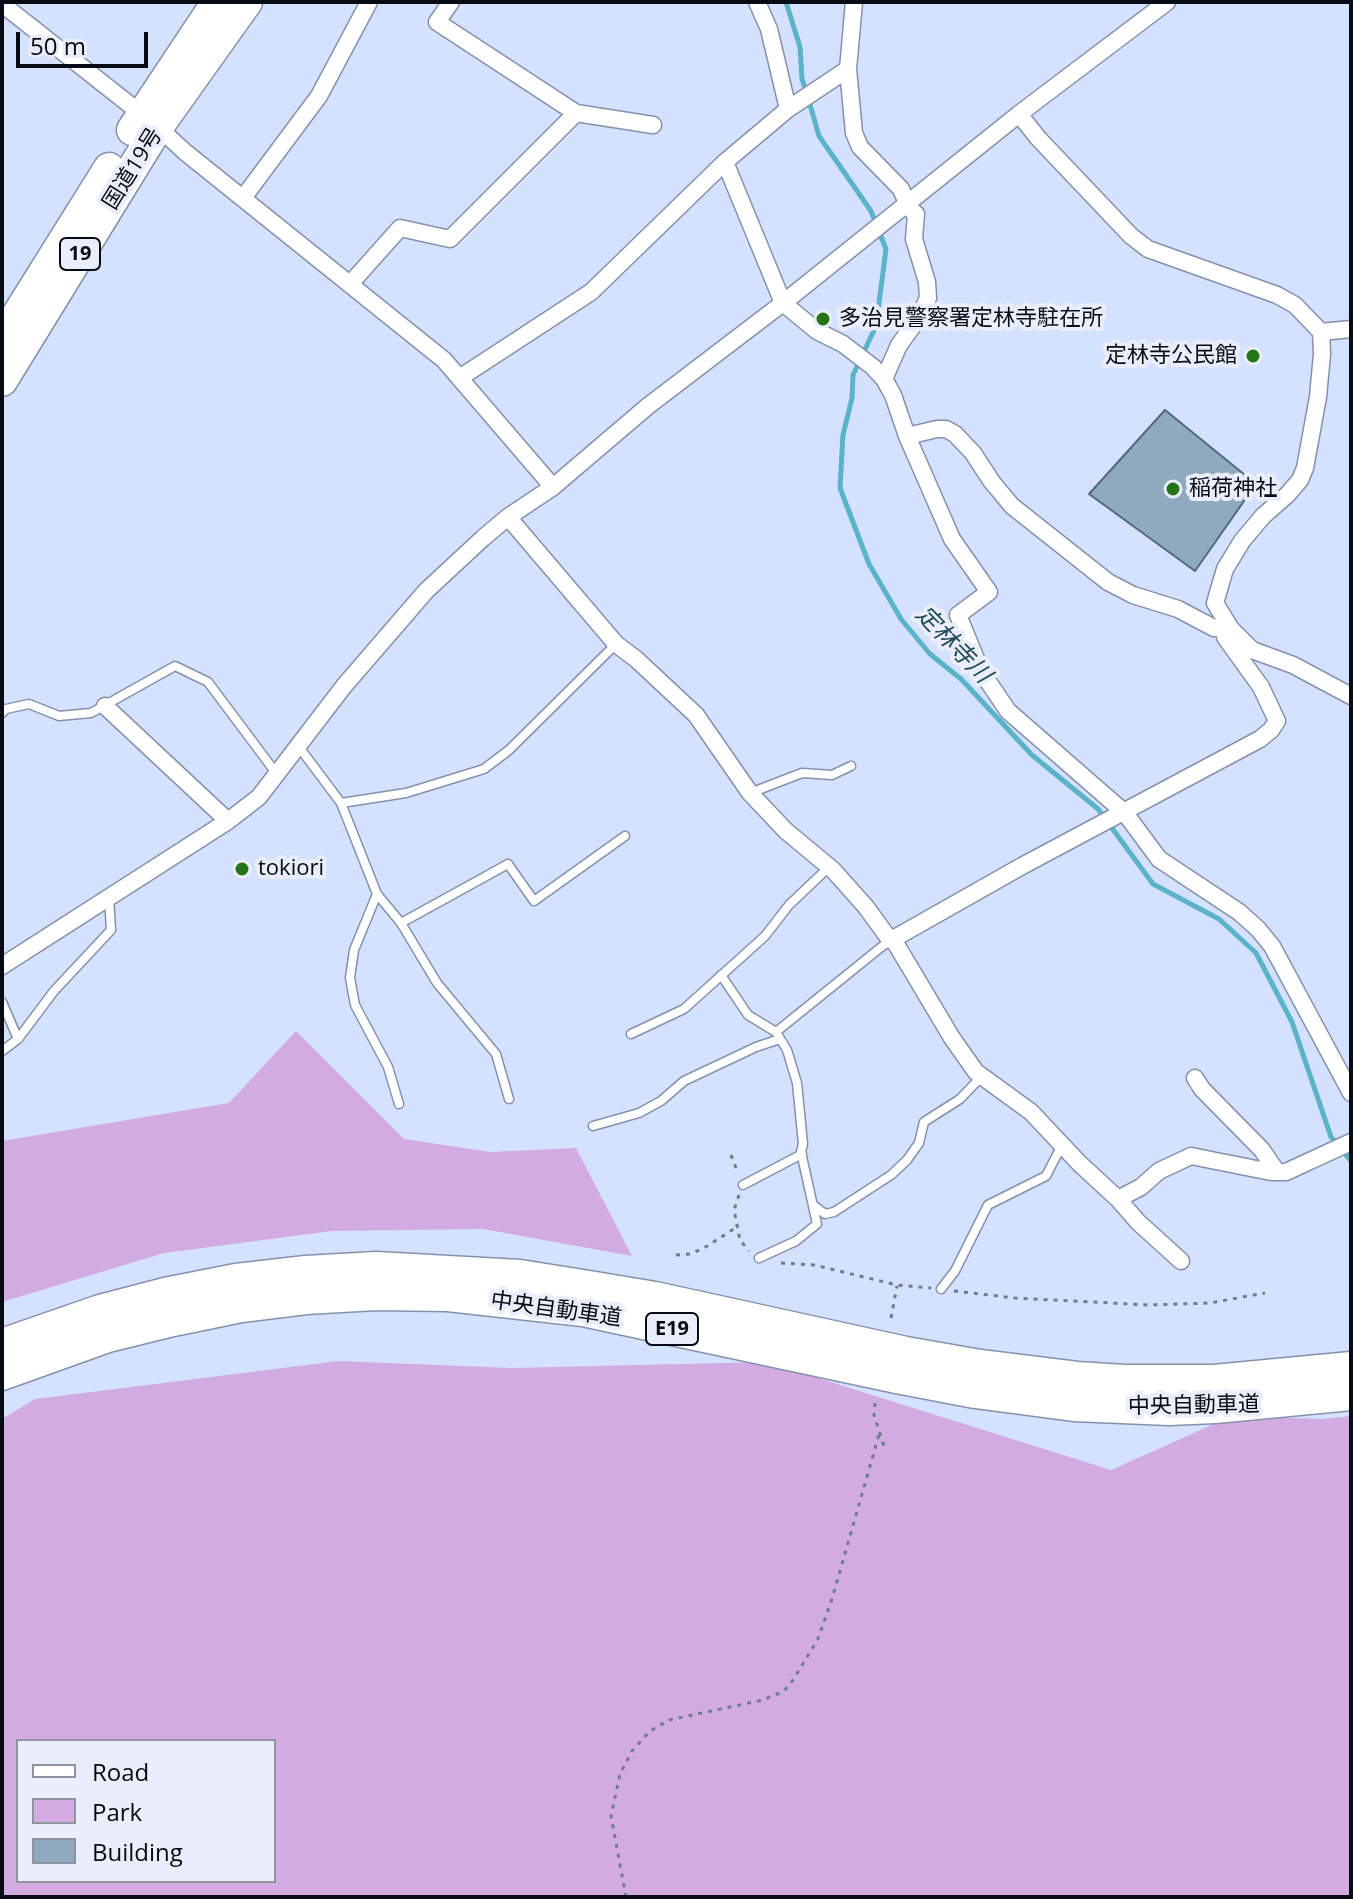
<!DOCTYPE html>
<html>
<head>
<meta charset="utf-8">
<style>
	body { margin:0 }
	#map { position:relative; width:1353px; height:1899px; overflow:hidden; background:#d4e1ff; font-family:"Open Sans",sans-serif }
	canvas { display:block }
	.frame { position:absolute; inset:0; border:4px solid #070b14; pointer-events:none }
	.legend { position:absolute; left:16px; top:1739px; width:260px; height:144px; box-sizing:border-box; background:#e9eefa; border:2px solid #8f939e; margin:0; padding:10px 14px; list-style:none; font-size:24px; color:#070b14 }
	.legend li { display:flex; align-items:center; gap:16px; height:40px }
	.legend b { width:40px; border:2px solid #8f939e }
	.scale { position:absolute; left:16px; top:32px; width:132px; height:36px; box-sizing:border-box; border:4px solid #070b14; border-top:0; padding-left:10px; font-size:24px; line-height:28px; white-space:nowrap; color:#070b14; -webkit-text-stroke:6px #e9eefa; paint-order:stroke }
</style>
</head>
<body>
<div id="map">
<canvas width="1353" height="1899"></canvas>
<div class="frame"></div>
<ul class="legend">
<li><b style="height:10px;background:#fff"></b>Road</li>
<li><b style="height:22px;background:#d2abe0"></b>Park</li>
<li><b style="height:22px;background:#8faabf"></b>Building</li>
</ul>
<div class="scale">50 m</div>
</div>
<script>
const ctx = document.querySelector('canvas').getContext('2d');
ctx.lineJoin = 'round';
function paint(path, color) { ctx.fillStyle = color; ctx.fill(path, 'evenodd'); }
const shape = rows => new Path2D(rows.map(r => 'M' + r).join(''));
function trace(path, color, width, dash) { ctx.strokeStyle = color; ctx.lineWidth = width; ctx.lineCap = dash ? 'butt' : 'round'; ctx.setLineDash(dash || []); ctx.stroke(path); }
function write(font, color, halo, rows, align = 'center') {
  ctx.font = font + ' "Open Sans","Noto Sans JP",sans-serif'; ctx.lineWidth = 8; ctx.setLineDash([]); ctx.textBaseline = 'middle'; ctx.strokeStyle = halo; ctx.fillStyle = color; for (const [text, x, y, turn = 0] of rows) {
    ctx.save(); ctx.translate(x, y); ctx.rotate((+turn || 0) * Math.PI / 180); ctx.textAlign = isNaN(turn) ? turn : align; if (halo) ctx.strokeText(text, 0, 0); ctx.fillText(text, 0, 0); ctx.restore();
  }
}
paint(shape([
	[296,1031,404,1139,490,1152,576,1148,632,1256,483,1229,332,1231,164,1253,2,1302,2,1141,229,1103],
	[338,1361,512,1368,767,1362,1111,1470,1232,1416,1323,1419,1351,1416,1351,1897,2,1897,2,1419,35,1399],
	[18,1741,274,1741,274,1881,18,1881]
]), '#d2abe0');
trace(shape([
	[786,2,800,47,802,79,806,91],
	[809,101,819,136,871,211,886,249,876,326,853,375,852,398,843,435,840,488,869,564,901,619,930,654,961,679,1032,755,1098,809,1153,884,1219,919,1256,953,1292,1022,1331,1137,1351,1161]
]), '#5ab3c9', 5);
const building = shape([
	[1165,410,1256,484,1195,571,1089,494,1165,410]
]);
paint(building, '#8faabf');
trace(building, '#50697c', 2);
const lane = shape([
	[2,713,6,709,29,704,59,716,91,713,175,666,208,682,276,773],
	[299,747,341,803,377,894,401,923,508,864,534,901,625,836],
	[750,793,802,773,832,775,851,766],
	[341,803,406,793,484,769,509,750,616,644],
	[377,894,354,950,350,978,355,1005,388,1067,399,1104],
	[401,923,437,983,496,1054,509,1099],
	[721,975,748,1015,776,1032,787,1050,797,1083,803,1144,801,1152,817,1224,796,1241,759,1258],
	[2,1002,18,1039],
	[776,1032,890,940],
	[631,1034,684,1009,765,936,789,905,829,867],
	[2,1051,18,1039,54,991,111,930,109,898],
	[593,1126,639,1113,661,1101,684,1081,756,1047,780,1039],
	[743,1185,802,1154],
	[813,1205,825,1214,834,1212,891,1175,907,1160,919,1143,924,1122,960,1099,982,1076],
	[941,1289,955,1271,988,1205,1046,1176,1062,1145]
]);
const street = shape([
	[451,2,437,22,576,113],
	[757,2,769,29,788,109],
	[854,2,848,69,854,133,860,147,901,189,909,208,916,214,914,239,927,282,928,298,918,319,899,345,884,379],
	[2,4,158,127,185,152,444,360,553,487],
	[1019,114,1038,138,1131,236,1148,249,1277,295,1295,305,1321,332,1322,354,1318,397,1305,468,1300,480,1287,495,1263,516,1242,541,1225,569,1215,603,1231,629,1252,650,1293,665,1351,696],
	[725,162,783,303,817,331,843,344,873,367,884,379,893,395,907,436,952,539,989,592,958,615,981,671,1008,711,1125,813,1159,859,1239,912,1258,929,1272,946,1351,1093],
	[243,198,319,96,369,2],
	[350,284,400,228,450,239,576,113,653,125],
	[1321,332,1351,329],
	[461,377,591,292,725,162,788,109,848,69],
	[907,436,937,429,946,429,955,434,973,453,992,482,1012,506,1108,582,1133,595,1178,609,1214,628,1231,629],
	[508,517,616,644,636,659,696,715,750,793,786,831,833,870,866,907,890,940,893,939,952,1038,976,1072,1031,1112,1079,1163,1118,1199,1138,1222,1181,1261],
	[105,706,228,821],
	[893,939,1022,866,1260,739,1271,730,1277,721,1261,687,1225,637],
	[2,966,228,821,259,797,344,686,426,591,483,538,508,517,553,487,648,406,783,303,1019,114,1167,2],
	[1195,1078,1202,1089,1262,1150,1277,1172],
	[1118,1199,1141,1187,1159,1171,1191,1156,1271,1172,1286,1172,1351,1142]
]);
const highway = shape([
	[132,130,217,2],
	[2,339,109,168],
	[2,381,158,127,247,2],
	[2,1344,100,1310,165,1293,236,1279,306,1271,376,1267,520,1275,589,1286,655,1297,906,1352,980,1365,1077,1377,1125,1380,1214,1380,1351,1367],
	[2,1375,108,1337,173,1321,241,1307,306,1299,376,1295,448,1296,583,1311,897,1378,975,1393,1074,1406,1169,1410,1215,1408,1351,1395]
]);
trace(lane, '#8591ac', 11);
trace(street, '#8591ac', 19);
trace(highway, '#8591ac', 33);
trace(shape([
	[731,1155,738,1173],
	[739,1195,734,1210,740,1240,749,1251],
	[676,1255,690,1254,704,1248,737,1227],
	[781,1263,814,1265,897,1285,931,1288],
	[954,1291,1015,1298,1149,1305,1210,1303,1265,1293],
	[891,1318,897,1286],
	[875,1403,874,1415,884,1446],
	[626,1897,611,1816,620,1774,632,1751,650,1731,669,1720,763,1700,784,1691,793,1680,818,1639,832,1599,880,1431]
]), '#727a8e', 3, [4, 6]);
trace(lane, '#fff', 8);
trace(street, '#fff', 16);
trace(highway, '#fff', 30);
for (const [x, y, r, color] of [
	[823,319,8,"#277318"],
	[1253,356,8,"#277318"],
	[1173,489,8,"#277318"],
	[242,869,8,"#277318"]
]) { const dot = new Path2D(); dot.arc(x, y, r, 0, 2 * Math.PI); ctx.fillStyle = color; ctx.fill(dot); trace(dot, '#e9eefa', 3); }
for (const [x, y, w] of [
	[80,254,40],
	[672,1329,52]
]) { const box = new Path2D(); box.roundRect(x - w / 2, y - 16, w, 32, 6); ctx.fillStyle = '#e9eefa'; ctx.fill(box); trace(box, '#070b14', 2); }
write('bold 20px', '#070b14', null, [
	["19",80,254],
	["E19",672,1329]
]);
write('22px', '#070b14', '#e9eefa', [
	["国道19号",133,169,-58],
	["中央自動車道",556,1310,8],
	["中央自動車道",1194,1406,-1]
]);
write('22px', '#070b14', '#e9eefa', [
	["多治見警察署定林寺駐在所",839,319],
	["定林寺公民館",1237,356,"right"],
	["稲荷神社",1189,489],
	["tokiori",258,869]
], 'left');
write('italic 24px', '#244c56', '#e9eefa', [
	["定林寺川",953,645,46]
]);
</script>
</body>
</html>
